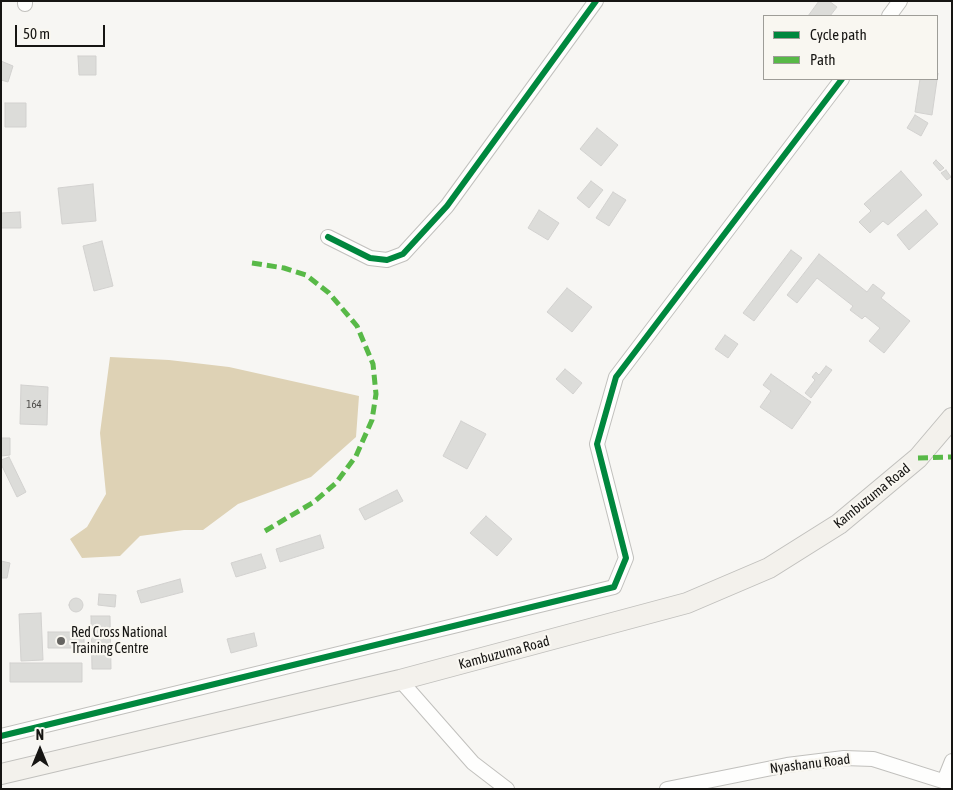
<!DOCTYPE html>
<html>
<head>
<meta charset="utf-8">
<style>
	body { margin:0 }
	#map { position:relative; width:953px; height:790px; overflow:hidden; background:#f7f6f3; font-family:"Asap Condensed",sans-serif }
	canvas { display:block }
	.frame { position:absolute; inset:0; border:2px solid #161513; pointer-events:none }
	.legend { position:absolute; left:763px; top:15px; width:175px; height:65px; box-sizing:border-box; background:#f9f7f1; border:1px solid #9e9d98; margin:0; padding:6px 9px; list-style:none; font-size:15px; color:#161513 }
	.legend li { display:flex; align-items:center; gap:10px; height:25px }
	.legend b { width:25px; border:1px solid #9e9d98 }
	.north { position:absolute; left:15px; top:725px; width:50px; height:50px; -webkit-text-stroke:4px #f9f7f1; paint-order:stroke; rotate:0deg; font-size:14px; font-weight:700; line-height:20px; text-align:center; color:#161513 }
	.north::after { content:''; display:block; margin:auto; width:18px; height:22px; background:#161513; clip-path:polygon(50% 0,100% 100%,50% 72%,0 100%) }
	.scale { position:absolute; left:15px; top:25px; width:90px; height:22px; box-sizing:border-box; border:2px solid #161513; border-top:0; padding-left:6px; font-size:15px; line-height:18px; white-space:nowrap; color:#161513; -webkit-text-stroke:4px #f9f7f1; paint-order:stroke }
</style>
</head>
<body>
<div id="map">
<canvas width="953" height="790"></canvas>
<div class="frame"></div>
<ul class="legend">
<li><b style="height:6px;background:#00873e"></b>Cycle path</li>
<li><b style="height:6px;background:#58b947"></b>Path</li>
</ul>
<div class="north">N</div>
<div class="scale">50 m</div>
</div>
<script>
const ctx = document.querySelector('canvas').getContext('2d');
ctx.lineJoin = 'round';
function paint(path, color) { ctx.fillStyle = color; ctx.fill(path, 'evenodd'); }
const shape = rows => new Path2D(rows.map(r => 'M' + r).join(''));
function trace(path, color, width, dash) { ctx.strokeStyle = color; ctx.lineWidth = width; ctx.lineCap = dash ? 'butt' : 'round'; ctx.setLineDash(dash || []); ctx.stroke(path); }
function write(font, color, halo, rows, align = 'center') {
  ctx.font = font + ' "Asap Condensed",sans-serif'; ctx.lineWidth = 4.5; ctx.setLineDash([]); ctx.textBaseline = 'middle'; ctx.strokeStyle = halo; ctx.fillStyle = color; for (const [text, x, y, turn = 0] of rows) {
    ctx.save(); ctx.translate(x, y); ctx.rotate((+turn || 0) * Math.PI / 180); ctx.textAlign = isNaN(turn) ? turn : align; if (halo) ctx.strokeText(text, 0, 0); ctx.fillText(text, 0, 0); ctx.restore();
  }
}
paint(shape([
	[110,357,169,360,229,367,359,396,356,437,311,477,238,504,203,530,184,530,140,536,120,556,82,558,70,539,87,527,106,494,100,433]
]), '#ded2b5');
const building = shape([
	[819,1,829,1,837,7,830,16,808,16,819,1],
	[78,56,96,56,96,75,79,75,78,56],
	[1,61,13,66,8,82,1,80,1,61],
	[937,73,938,73,932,115,915,112,920,79,937,79,937,73],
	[5,103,26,103,26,127,5,127,5,103],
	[915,115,928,123,921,136,907,128,915,115],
	[597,128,618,145,601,166,580,149,597,128],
	[936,160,944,168,940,171,933,163,936,160],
	[946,170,951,177,947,180,941,173,946,170],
	[901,171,922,195,888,225,883,221,870,233,859,222,871,211,864,204,901,171],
	[591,181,603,190,589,208,577,198,591,181],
	[93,184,96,221,62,224,58,188,93,184],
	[613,192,626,200,609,226,596,218,613,192],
	[539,210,559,223,548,240,528,228,539,210],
	[926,210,938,224,909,250,897,235,926,210],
	[20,212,21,228,1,228,1,213,20,212],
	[102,241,113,286,94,291,83,246,102,241],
	[791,250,802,258,754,321,743,313,791,250],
	[819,254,867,292,873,284,885,293,881,298,910,321,884,353,869,341,880,328,865,316,862,319,850,310,853,306,817,278,797,303,787,295,819,254],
	[567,288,592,307,572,332,547,312,567,288],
	[725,335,738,344,728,358,715,349,725,335],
	[826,366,832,370,811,398,805,393,815,380,812,377,816,372,819,375,826,366],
	[565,369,582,383,573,394,556,379,565,369],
	[771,374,811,402,792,429,760,407,771,391,763,385,771,374],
	[21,385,48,387,47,425,20,424,21,385],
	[461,421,486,434,467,469,443,456,461,421],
	[1,438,10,438,10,455,1,456,1,438],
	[9,457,26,492,17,497,1,464,1,460,9,457],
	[397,490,403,501,365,520,359,509,397,490],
	[486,516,512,539,497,556,470,533,486,516],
	[320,535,324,548,280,562,276,549,320,535],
	[261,554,266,568,236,577,231,563,261,554],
	[1,561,10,563,7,578,1,578,1,561],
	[180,579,183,592,141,603,137,591,180,579],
	[99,594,116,595,115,607,98,605,99,594],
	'69 605a7 7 0 1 1 14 0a7 7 0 1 1-14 0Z',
	[41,613,43,660,21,661,19,614,41,613],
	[91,616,110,616,111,669,92,669,91,616],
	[48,632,84,632,84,648,48,648,48,632],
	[254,633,257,646,231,653,227,639,254,633],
	[10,663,82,663,82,682,10,682,10,663]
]);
paint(building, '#dcdcd9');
trace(building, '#d2d1cf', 1);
const minor = shape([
	[25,1,25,4],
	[889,16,900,1],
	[328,237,370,258,387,260,403,254,447,206,596,1],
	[400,680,473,763,507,789],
	[1,736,614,587,626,558,597,444,616,377,842,79],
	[944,781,952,761],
	[667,789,787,765,844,758,873,759,952,784]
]);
const secondary = shape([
	[1,774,400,680,687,603,769,568,839,524,918,458,952,418]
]);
trace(minor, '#c1c0bd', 16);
trace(secondary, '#c1c0bd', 22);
trace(minor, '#fefefd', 14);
trace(secondary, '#f3f1ec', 20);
trace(shape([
	[252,263,284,268,306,275,329,293,357,326,373,364,376,394,372,420,356,456,336,483,314,502,265,531],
	[918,458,952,457]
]), '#58b947', 5, [10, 5]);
trace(shape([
	[328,237,370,258,387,260,403,254,447,206,596,1],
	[1,736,614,587,626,558,597,444,616,377,842,79]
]), '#00873e', 6);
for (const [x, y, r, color] of [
	[61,641,5,"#656461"]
]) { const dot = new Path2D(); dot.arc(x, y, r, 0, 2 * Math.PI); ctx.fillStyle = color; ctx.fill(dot); trace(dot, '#f9f7f1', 2); }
write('11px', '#4a4946', null, [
	["164",34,405]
]);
write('14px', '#161513', '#f9f7f1', [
	["Kambuzuma Road",872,496,-39],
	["Kambuzuma Road",504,653,-15],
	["Nyashanu Road",810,764,-7]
]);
write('14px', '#161513', '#f9f7f1', [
	["Red Cross National",71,633],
	["Training Centre",71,649]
], 'left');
</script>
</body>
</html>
